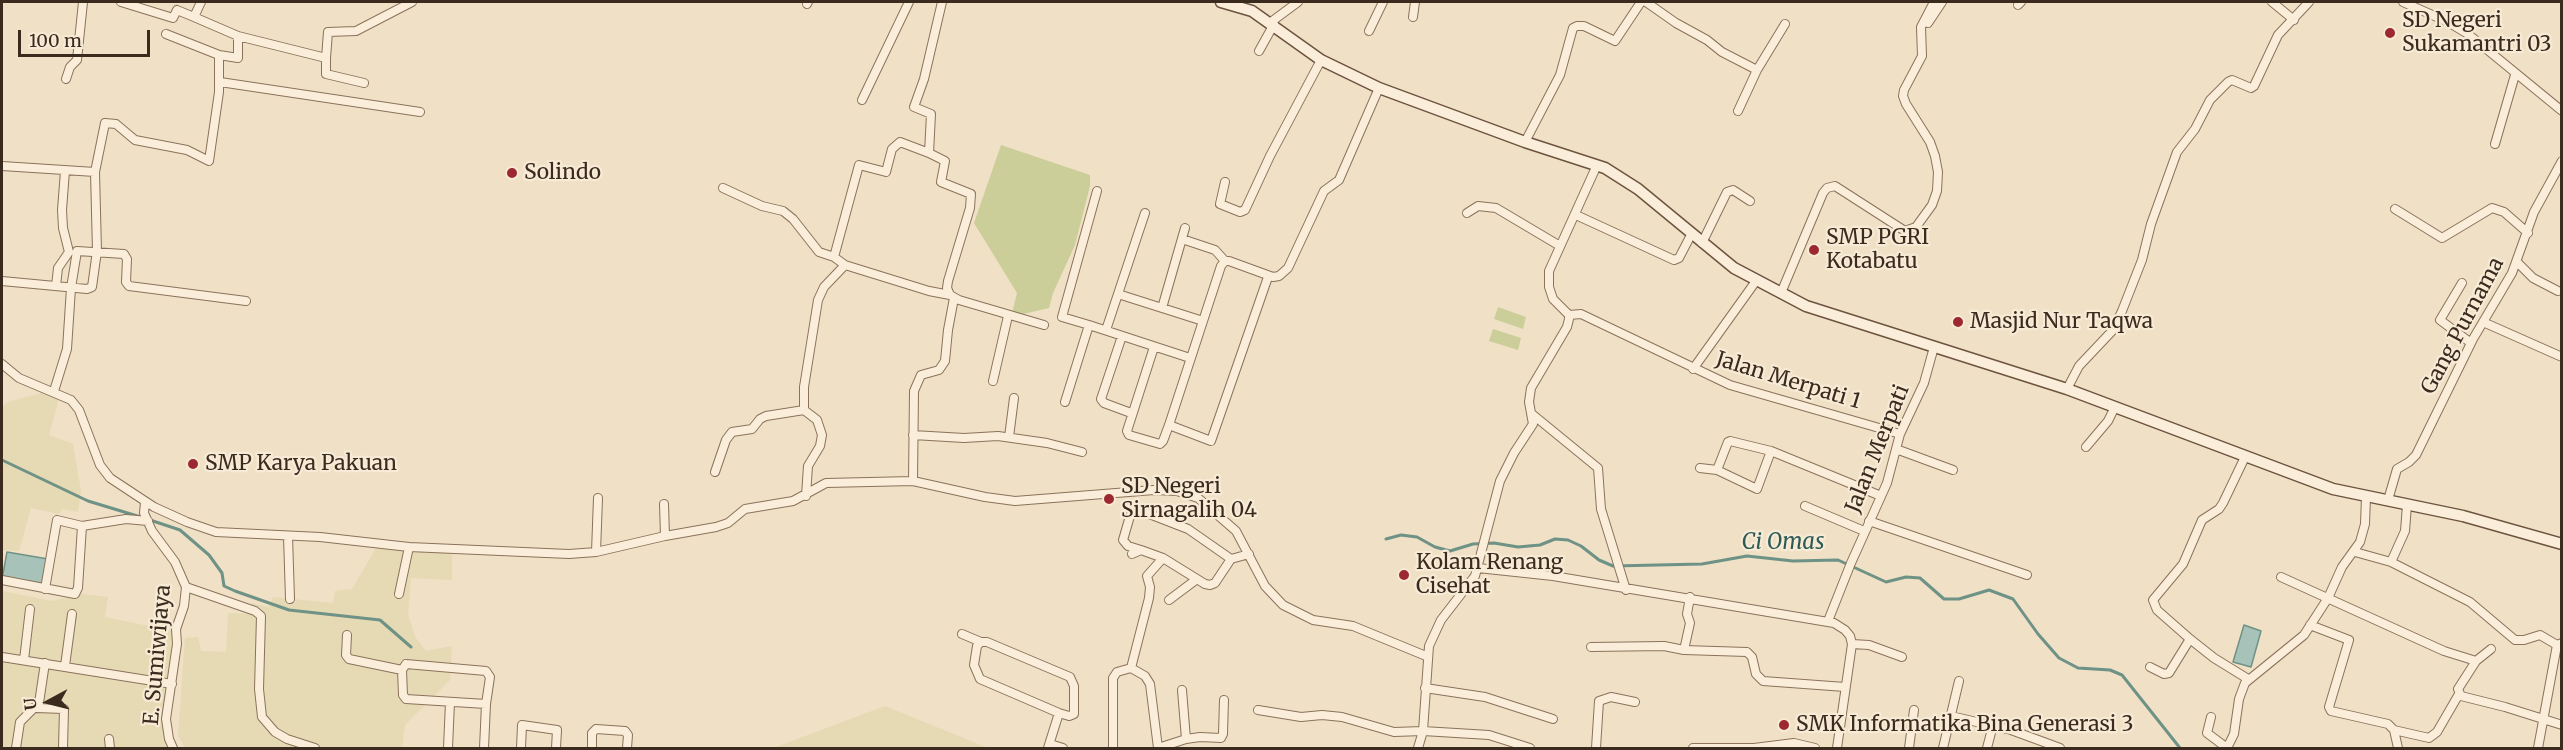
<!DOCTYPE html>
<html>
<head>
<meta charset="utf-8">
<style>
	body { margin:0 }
	#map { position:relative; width:2563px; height:750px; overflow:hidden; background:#efe0c6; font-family:Merriweather,serif }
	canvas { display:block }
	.frame { position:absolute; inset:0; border:3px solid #3b2b1f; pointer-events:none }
	.north { position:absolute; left:18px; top:672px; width:60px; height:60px; -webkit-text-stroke:4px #f7ebd6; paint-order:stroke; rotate:263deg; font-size:16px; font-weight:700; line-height:24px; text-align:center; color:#3b2b1f }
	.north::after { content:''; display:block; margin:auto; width:21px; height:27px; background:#3b2b1f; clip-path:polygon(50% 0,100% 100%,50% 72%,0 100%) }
	.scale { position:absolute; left:18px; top:30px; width:132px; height:27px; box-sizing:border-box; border:3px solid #3b2b1f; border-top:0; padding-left:8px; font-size:18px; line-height:21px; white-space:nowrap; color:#3b2b1f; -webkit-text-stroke:4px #f7ebd6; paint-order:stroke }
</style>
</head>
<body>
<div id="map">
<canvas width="2563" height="750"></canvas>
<div class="frame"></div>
<div class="north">U</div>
<div class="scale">100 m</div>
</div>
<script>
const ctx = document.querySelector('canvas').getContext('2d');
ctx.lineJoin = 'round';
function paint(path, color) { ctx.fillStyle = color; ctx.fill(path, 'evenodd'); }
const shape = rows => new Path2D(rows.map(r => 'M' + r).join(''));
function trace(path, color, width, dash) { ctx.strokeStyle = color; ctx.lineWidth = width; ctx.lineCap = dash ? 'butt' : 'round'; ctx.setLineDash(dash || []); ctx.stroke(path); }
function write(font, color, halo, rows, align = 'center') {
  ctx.font = font + ' Merriweather,serif'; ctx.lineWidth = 4.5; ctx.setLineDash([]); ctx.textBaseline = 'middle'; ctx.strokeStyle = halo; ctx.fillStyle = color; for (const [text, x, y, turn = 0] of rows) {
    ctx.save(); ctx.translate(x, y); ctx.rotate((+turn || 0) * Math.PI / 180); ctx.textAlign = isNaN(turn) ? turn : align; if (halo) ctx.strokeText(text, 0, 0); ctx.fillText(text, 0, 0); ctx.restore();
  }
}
paint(shape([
	[41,393,59,398,49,435,73,444,81,491,78,512,63,509,59,514,31,508,19,551,2,550,2,407,8,402],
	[376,548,452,553,452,580,411,578,408,615,416,638,426,651,452,646,450,680,405,725,402,748,185,748,178,736,185,638,198,637,201,651,226,652,228,613,251,614,252,603,269,607,273,597,333,603,335,591,352,589],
	[2,591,52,601,82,594,108,597,105,617,173,631,173,672,166,708,176,748,2,748],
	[885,706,988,748,775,748,776,747]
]), '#e5dab3');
paint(shape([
	[1001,145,1090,175,1090,186,1075,245,1053,293,1049,308,1011,317,1017,293,974,223],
	[1498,307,1526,317,1523,329,1494,319],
	[1493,329,1521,338,1518,350,1489,341]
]), '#cbce99');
const water = shape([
	[7,552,48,559,43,586,2,579,7,552],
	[2244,625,2261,631,2251,667,2233,662,2244,625]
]);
paint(water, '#a7c3b9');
trace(water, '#6e9286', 1.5);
trace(shape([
	[2,460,88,501,144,518],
	[150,520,180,530,209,555,222,573,224,586,235,591,289,610,380,620,411,647],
	[1386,539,1401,535,1417,537,1435,547,1450,551,1473,544,1494,543,1518,547,1540,545,1555,539,1568,540,1581,546,1599,560,1613,566,1702,564,1747,556,1793,561,1838,560,1886,582,1906,577,1920,578,1944,599,1959,599,1989,590,2013,599,2038,634,2059,658,2078,668,2110,670,2122,675,2180,748]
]), '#6e9286', 3);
const street = shape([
	[121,2,173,18,177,10,194,17,201,2],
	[1646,2,1676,23,1707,40,1722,52,1757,70],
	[2272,2,2294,20],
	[2403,2,2448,22,2468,34,2562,111],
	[807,4,808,2],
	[2018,5,2021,2],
	[194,17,238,36,326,58,328,32,356,31,412,2],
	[1413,17,1415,2],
	[1271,22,1298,2],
	[1928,23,1942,2],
	[1369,31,1383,2],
	[166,34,219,55,238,58,238,36],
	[1259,51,1274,24],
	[326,58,326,74,364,83],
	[66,79,70,67,77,60,83,2],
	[220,82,420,112],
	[862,100,909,2],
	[1738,111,1757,70,1785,24],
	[1525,142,1560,75,1573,28,1577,26,1584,26,1615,41,1641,2],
	[2495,144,2515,75],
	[929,153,945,161,941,182,971,194,970,208,948,281,947,288,950,295,959,300,1044,325],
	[2,166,95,172],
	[1225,182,1220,204,1240,212,1245,210,1270,156,1321,60],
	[723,188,762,206,783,211,793,219,819,252,834,257,845,265,929,291,950,295],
	[2395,209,2442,238,2492,208,2504,212,2528,233],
	[1467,213,1478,206,1496,208,1560,246],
	[1576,215,1674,260,1679,258,1692,233],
	[1182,239,1215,250,1225,261],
	[1702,243,1727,192,1733,190,1750,201],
	[834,257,859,165,886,172,892,149,900,142,929,153,931,114,914,107,924,79,942,2],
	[2518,263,2533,278,2558,291],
	[2,281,87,289,92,287,97,251,95,172,105,123,116,124,135,140,187,150,209,161,219,92,219,55],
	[2462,283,2440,320,2471,343],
	[56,286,58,268,69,252,63,228,62,210,65,171],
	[1781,293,1823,193,1827,188,1835,186,1905,231,1916,227,1932,205,1937,191,1938,172,1935,156,1930,142,1906,104,1903,96,1904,90,1922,56,1921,27,1934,2],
	[1118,294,1203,321],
	[1162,308,1185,228],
	[1569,315,1581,314,1730,385,1900,434],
	[2483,322,2562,357],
	[1089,325,1062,317,1097,191],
	[1106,330,1145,213],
	[1122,336,1101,399,1104,403,1131,413],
	[1154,347,1127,431,1129,435,1160,444,1163,441,1169,425,1221,266,1225,261,1229,261,1273,277,1279,276,1288,268,1324,191,1339,180,1379,88],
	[2,364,19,378,71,400,79,410,100,465,110,478,154,507,187,522,216,532,320,537,409,547,569,554,596,552,665,536,716,527,728,523,745,509,793,501,826,483,913,481,985,497,1015,501,1154,490,1177,491,1198,498,1236,531,1265,586,1283,605,1313,620,1353,626,1426,656],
	[1693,369,1756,281],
	[993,381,1008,316],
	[2067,389,2079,366,2113,330,2122,311,2142,260,2151,224,2177,152,2195,129,2210,100,2228,82,2232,80,2251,88,2254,86,2278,35,2309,2],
	[54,391,67,349,71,288,77,251,124,254,127,259,126,282,129,286,246,301],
	[1065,402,1089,325,1190,358],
	[804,410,804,387,818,300,824,287,845,265],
	[1532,414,1598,468,1601,509,1626,590],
	[1169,425,1211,441,1268,277],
	[913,435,964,438,998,436,1047,443,1082,452],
	[1009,437,1014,398],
	[2086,447,2108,421,2115,407],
	[1896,449,1953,470],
	[2245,457,2223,503,2219,509,2202,520,2183,564,2153,600,2157,610,2190,639,2214,658,2248,679],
	[1700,468,1717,470,1757,489,1771,451],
	[1717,470,1728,442,1730,441,1771,451,1881,496],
	[715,472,726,440,732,432,752,429,760,419,766,416,804,410,817,420,822,435,820,446,808,466,806,496],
	[913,481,914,391,921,375,939,370,945,361,948,330,954,298],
	[2388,500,2397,469,2409,462,2416,455,2473,339,2512,273,2534,212,2562,161],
	[145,502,144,513,152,531,175,562,186,587,184,606,176,629,177,644,166,719,169,739,173,748],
	[664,504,665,536],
	[1805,506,1864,531],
	[1869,521,2027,575],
	[288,536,290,599],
	[1141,550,1128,546,1123,540,1130,516,1139,510,1188,529,1231,559],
	[596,552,598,498],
	[2355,552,2391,562,2470,602,2515,640,2524,640,2540,635,2557,645,2562,643],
	[1132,554,1141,550,1163,558],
	[2391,562,2405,531,2407,505],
	[1478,568,1553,576,1834,623,1845,630,1850,636,1852,644,1837,748],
	[2281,577,2444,651,2476,661,2491,649],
	[2,580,75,594,78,588,82,526],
	[186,587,255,611,261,616,259,689,262,717,275,732,287,739,315,748],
	[45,589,57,520,82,526,126,519,148,521],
	[399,594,409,547],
	[1169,600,1197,579],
	[1828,621,1851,563,1887,483,1900,434,1924,383,1934,347],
	[2310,625,2349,640,2329,707,2331,711,2388,724,2394,730,2429,738,2437,732,2459,694],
	[962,634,981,642],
	[347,635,346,655,349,659,402,670],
	[981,642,987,642,1070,677,1074,686,1074,714,1069,716,1059,713,980,679,974,665,977,646,981,642],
	[1852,644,1869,645,1902,657],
	[1591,647,1664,646,1684,650,1690,623,1687,614,1690,597],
	[1684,650,1747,652,1752,657,1756,674,1763,681,1845,687],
	[2,657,172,684],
	[24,660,30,609],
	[2476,661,2458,689,2461,696,2505,707,2562,725],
	[406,664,486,671,490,677,486,704,406,699,403,695,402,670,406,664],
	[65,666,72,614],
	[2150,667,2164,674,2169,673,2190,639],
	[1131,668,1149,598,1150,587,1147,576,1163,558,1205,584,1210,585,1215,583,1231,559,1249,554],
	[1425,688,1485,697,1553,719],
	[36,708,64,709,63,748],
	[1258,710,1301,717,1322,715,1342,717,1394,732,1423,731,1489,735,1530,748],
	[1951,716,2011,730,2060,748],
	[2211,717,2207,733,2227,748],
	[2394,730,2398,748],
	[109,739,110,748],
	[1186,739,1200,737,1221,738,1223,734,1224,700],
	[1050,744,1063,748],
	[16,748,20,722,39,703,45,663],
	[448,748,450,702],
	[484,748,486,704],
	[521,748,522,725,557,730,556,748],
	[592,748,592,733,596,729,625,731,628,735,627,748],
	[1048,748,1059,713],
	[1113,748,1113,678,1117,672,1131,668,1145,676,1150,684,1158,748],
	[1158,748,1186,739,1182,690],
	[1418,748,1423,731,1429,646,1441,620,1475,576,1500,481,1514,453,1533,424,1529,402,1531,388,1567,327,1569,319,1569,315,1553,299,1549,287,1549,271,1597,165],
	[1596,748,1599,701,1611,697,1635,702],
	[1693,748,1754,748,1794,743,1815,748],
	[1909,748,1914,710],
	[1943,748,1959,681],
	[1987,748,1993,725],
	[2227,748,2234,734,2239,699,2245,683,2304,635,2328,598,2342,567,2360,542,2365,524,2366,497],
	[2538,748,2557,645]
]);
const secondary = shape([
	[1221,2,1252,11,1321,60,1379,88,1525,142,1605,168,1638,189,1734,268,1806,306,2067,389,2333,489,2463,516,2562,544]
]);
trace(street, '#8b725b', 10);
trace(secondary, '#6d533e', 13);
trace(street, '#faeeda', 8);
trace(secondary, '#faeeda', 10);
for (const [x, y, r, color] of [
	[2390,33,6,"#9c2932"],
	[512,173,6,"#9c2932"],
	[1814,250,6,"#9c2932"],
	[1958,322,6,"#9c2932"],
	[193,464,6,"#9c2932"],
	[1109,499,6,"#9c2932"],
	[1404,575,6,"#9c2932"],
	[1784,725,6,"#9c2932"]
]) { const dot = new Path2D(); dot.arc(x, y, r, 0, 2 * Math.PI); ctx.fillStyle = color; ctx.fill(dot); trace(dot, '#f7ebd6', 2); }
write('21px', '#3b2b1f', '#f7ebd6', [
	["SD Negeri",2402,21],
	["Sukamantri 03",2402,45],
	["Solindo",524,173],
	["SMP PGRI",1826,238],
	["Kotabatu",1826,262],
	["Masjid Nur Taqwa",1970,322],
	["SMP Karya Pakuan",205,464],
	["SD Negeri",1121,487],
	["Sirnagalih 04",1121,511],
	["Kolam Renang",1416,563],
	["Cisehat",1416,587],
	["SMK Informatika Bina Generasi 3",1796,725]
], 'left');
write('21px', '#3b2b1f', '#f7ebd6', [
	["Gang Purnama",2463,326,-62],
	["Jalan Merpati 1",1788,381,17],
	["Jalan Merpati",1878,449,-68],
	["E. Sumiwijaya",158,655,-85]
]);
write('italic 22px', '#2e5b55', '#f7ebd6', [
	["Ci Omas",1783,543]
]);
</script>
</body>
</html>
